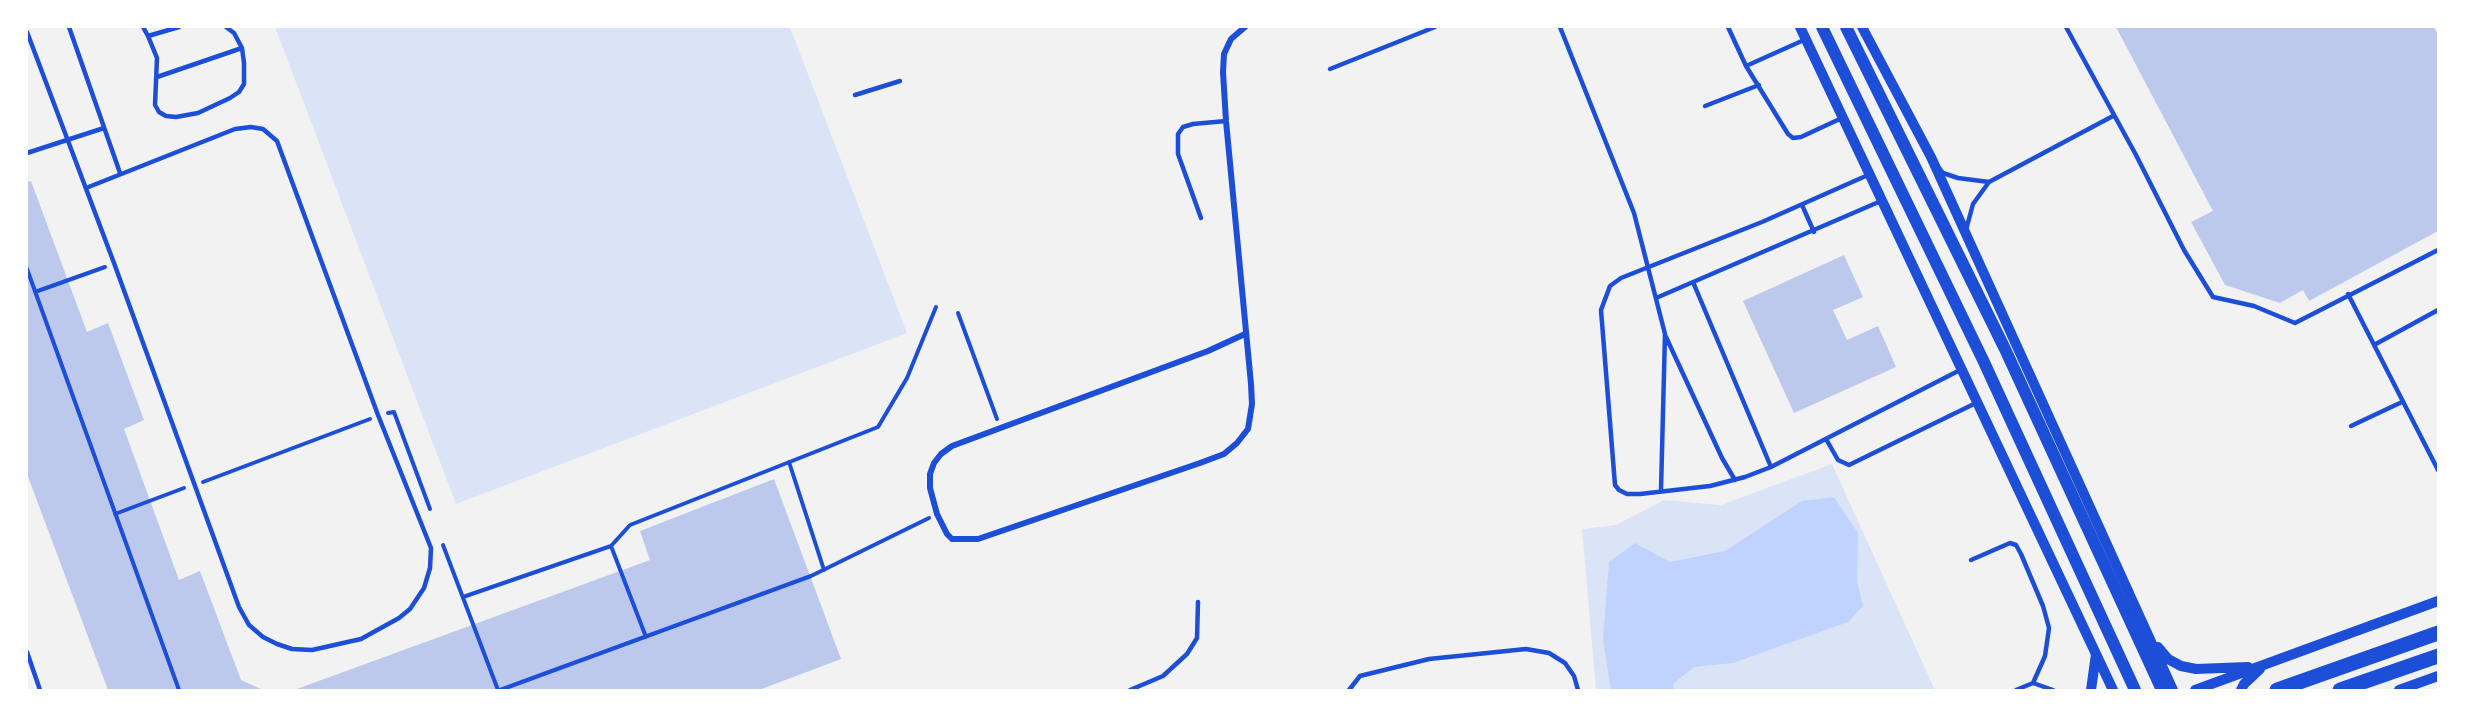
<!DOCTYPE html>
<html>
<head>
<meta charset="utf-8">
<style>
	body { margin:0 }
	#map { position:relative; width:2465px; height:717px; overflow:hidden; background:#f2f2f2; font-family:"PT Sans Narrow",sans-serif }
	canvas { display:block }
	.frame { position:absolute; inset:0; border:28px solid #fff; pointer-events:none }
</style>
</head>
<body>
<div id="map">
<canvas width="2465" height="717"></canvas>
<div class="frame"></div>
</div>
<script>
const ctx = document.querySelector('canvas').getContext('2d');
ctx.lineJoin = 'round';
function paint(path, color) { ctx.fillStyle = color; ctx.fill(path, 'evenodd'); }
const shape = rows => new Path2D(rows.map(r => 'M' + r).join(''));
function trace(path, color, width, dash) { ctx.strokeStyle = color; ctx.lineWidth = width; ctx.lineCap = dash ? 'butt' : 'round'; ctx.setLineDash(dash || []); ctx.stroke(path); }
paint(shape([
	[275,27,790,27,907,333,456,504],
	[1832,464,1935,690,1596,690,1582,529,1616,525,1664,500,1721,505]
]), '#dbe4f7');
paint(shape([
	[1834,497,1858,533,1857,582,1863,606,1848,622,1733,663,1694,667,1673,684,1674,690,1611,690,1603,639,1609,562,1635,543,1670,562,1725,551,1802,501]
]), '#bfd3fe');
paint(shape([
	[2116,27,2434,27,2438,35,2438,231,2309,301,2303,290,2280,303,2225,285,2191,222,2213,211],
	[31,181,87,332,108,323,144,420,124,429,179,580,200,571,241,680,263,690,108,690,27,474,27,182],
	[1844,255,1863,297,1833,310,1847,340,1878,326,1896,367,1794,413,1743,301],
	[774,479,841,659,759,690,294,690,650,560,640,531]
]), '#bdc9ec');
trace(shape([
	[27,269,179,690],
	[35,292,105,267],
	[958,313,997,419],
	[388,413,394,412,430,509],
	[789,462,824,570],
	[203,482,370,419],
	[115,514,184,488],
	[443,545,498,690],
	[611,546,646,637],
	[463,597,611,546,630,525,878,427,907,378,936,307],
	[500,690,811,576,929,518]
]), '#1d4ed8', 4);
trace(shape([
	[69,27,120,173],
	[143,27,148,36,157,58,155,105,159,112,166,116,176,117,198,113,230,98,239,92,244,84,244,63,242,48,234,33,226,27],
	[1560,27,1634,213,1665,334,1661,490],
	[1728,27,1746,66,1788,134,1793,138,1801,137,1842,118],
	[2066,27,2136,155,2184,250,2213,297,2254,306,2295,323,2438,250],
	[27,32,114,263,239,607,249,625,263,637,277,644,292,649,312,650,361,639,399,618,410,609,424,588,430,568,431,548,378,415,277,141,263,129,251,127,235,129,86,188],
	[148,36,179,27],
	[1746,66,1804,40],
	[1330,69,1435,27],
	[157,77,242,48],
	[855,95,900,81],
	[1705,106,1759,85],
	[27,153,104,128],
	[1940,169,1943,173,1958,178,1989,182],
	[1868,175,1762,222,1621,278,1610,286,1601,310,1615,485,1619,490,1627,494,1640,494,1710,486,1745,477,1771,467,1962,369],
	[1802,205,1814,232],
	[1201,218,1178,154,1178,134,1183,127,1193,124,1226,121],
	[1966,230,1973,204,1989,182,2113,116],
	[1693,282,1771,467],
	[2348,294,2438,470],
	[1656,298,1881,201],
	[1666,337,1722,458,1735,480],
	[2374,345,2438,310],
	[2351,426,2402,402],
	[1826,439,1838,460,1849,465,1978,402],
	[1971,560,2010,543,2016,545,2021,554,2043,606,2049,628,2045,656,2033,683],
	[27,652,40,690],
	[1130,690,1163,676,1187,654,1197,638,1198,602],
	[1349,690,1360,676,1429,659,1526,649,1549,653,1565,663,1574,676,1578,690],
	[2016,690,2033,683,2053,690]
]), '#1d4ed8', 4.5);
trace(shape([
	[1245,334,1208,351,952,446,941,454,934,463,930,474,930,488,937,514,947,534,952,539,978,539,1200,463,1224,454,1237,443,1248,429,1252,404,1251,384,1226,121,1223,72,1224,54,1231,39,1245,27]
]), '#1d4ed8', 6);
trace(shape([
	[1800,27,2113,690],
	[1862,27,1931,157,2173,690],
	[2158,647,2168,659,2181,666,2196,669,2248,667],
	[2091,690,2096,654],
	[2195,690,2438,601],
	[2241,690,2244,684,2260,669],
	[2399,690,2438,676]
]), '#1d4ed8', 10);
trace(shape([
	[1822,27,1983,360,2135,690],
	[1846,27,2005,349,2162,690]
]), '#1d4ed8', 12);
trace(shape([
	[2277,690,2438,633],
	[2340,690,2438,656]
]), '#1d4ed8', 15);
</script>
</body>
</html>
